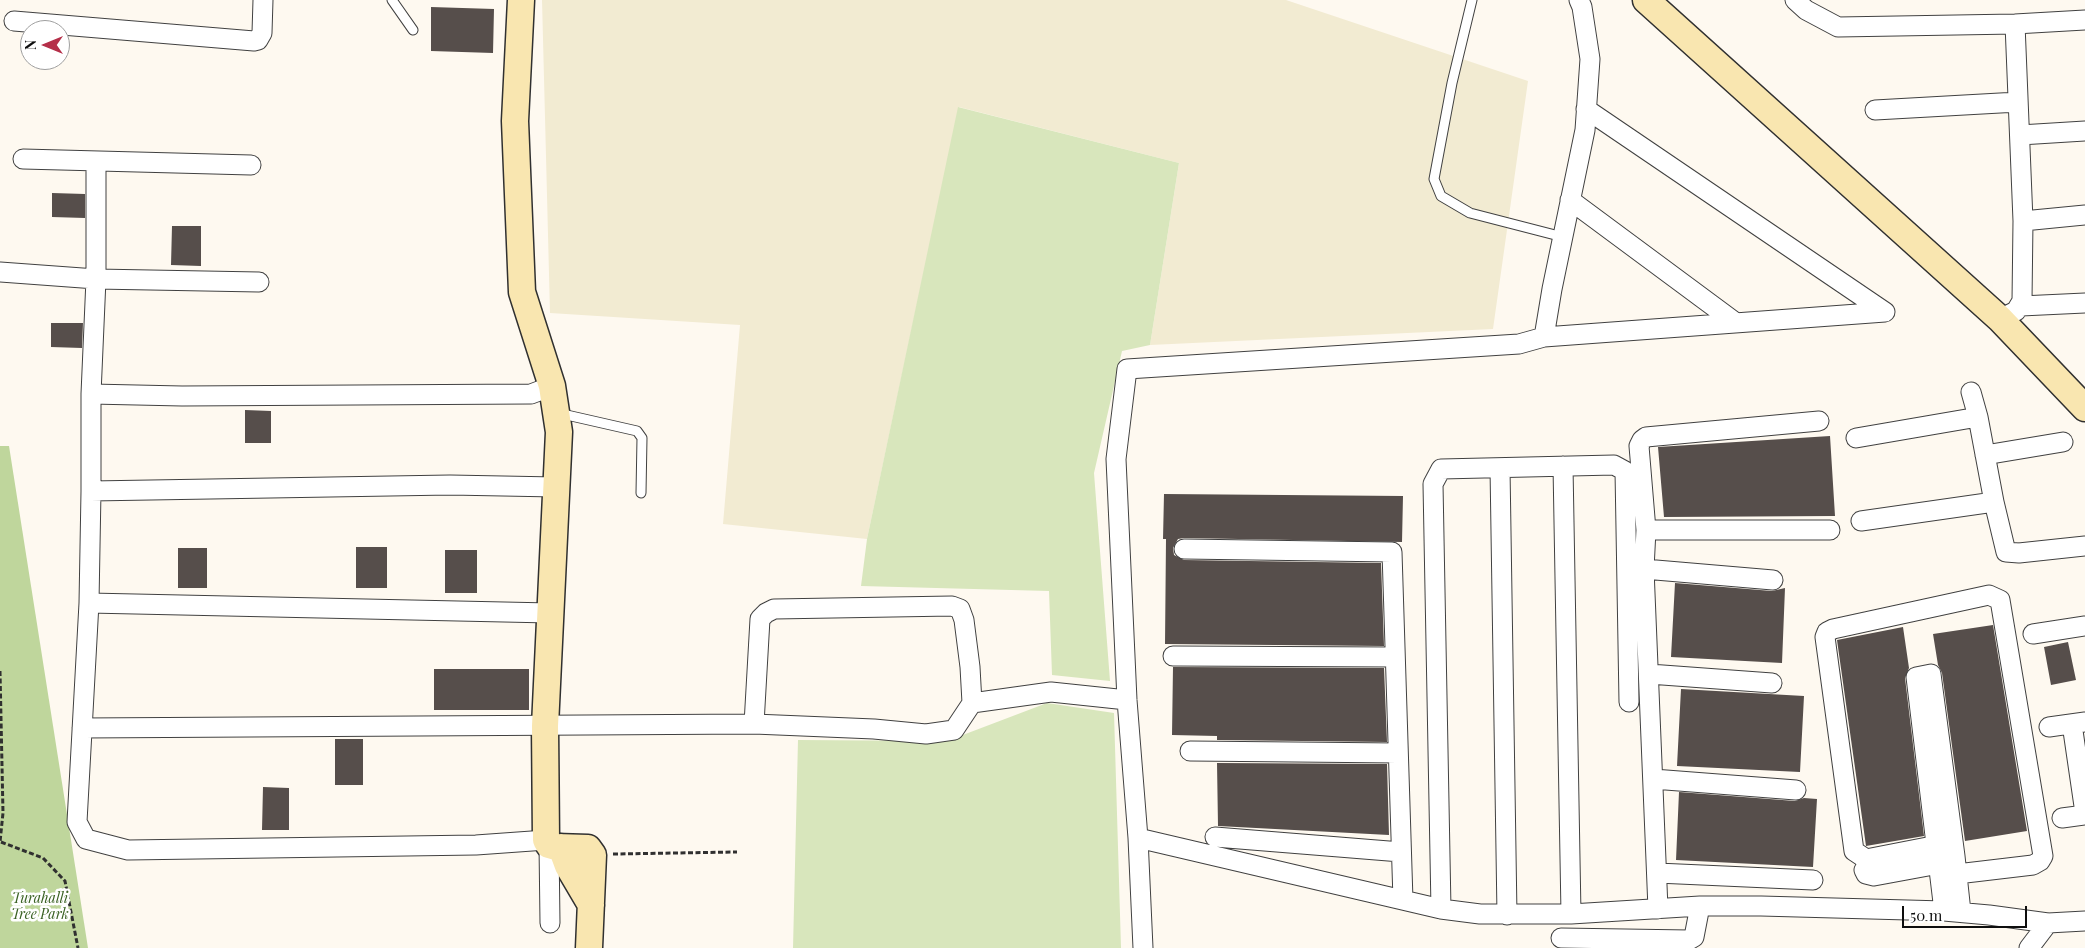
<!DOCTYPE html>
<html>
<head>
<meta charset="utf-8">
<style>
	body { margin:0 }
	#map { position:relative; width:2085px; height:948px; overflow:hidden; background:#fef9f0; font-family:"Playfair Display",serif }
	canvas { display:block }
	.north { position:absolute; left:20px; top:20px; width:50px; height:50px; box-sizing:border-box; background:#fff; border:1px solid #9f9f9f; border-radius:50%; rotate:270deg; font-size:14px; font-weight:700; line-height:20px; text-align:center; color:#0e0e0e }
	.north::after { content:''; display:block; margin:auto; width:18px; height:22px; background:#b52f49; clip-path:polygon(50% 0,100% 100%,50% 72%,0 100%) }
	.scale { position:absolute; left:1902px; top:906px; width:125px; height:22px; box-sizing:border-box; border:2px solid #0e0e0e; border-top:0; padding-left:6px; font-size:15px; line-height:18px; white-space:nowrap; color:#0e0e0e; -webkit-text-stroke:4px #fff; paint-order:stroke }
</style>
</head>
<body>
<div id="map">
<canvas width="2085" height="948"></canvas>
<div class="north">N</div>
<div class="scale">50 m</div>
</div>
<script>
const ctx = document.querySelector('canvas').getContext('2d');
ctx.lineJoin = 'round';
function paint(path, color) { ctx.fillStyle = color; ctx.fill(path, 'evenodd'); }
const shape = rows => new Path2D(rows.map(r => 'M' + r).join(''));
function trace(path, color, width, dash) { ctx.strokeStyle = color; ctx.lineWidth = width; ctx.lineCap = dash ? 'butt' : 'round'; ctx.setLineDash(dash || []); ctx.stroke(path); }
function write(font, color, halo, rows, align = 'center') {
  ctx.font = font + ' "Playfair Display",serif'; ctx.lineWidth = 5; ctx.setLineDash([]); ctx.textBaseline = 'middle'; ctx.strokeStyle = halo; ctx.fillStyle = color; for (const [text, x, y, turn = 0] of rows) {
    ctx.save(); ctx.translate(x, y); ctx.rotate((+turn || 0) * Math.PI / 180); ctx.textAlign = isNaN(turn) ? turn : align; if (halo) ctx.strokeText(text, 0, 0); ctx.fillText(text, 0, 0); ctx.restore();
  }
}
paint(shape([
	[542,0,1286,0,1528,81,1493,329,1150,345,1179,163,959,107,867,539,723,524,740,325,550,313]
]), '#f2ebd2');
paint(shape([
	[958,107,1179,163,1150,345,1122,351,1094,473,1110,681,1052,675,1049,591,861,586,867,539],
	[1047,703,1114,713,1121,948,793,948,798,740,947,741]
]), '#d8e6bc');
paint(shape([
	[0,446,9,446,88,948,0,948]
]), '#bfd69c');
paint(shape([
	[431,7,494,9,493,53,431,51],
	[52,193,85,194,85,218,52,217],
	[172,226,201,226,201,266,171,265],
	[51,323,83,323,82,348,51,347],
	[245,410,271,411,271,443,245,443],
	[1830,436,1835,516,1664,517,1658,447],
	[1164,494,1403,496,1402,542,1184,538,1178,539,1173,548,1174,555,1184,560,1381,563,1384,646,1165,644,1166,539,1163,539],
	[356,547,387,547,387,588,356,588],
	[178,548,207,548,207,588,178,588],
	[445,550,477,550,477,593,445,593],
	[1675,583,1772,591,1785,588,1782,663,1671,657],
	[1993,625,2027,831,1965,841,1942,673,1938,665,1933,634],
	[1903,627,1909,668,1905,678,1924,836,1866,846,1837,640],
	[2068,642,2076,680,2051,685,2044,647],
	[1173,667,1384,668,1387,742,1217,740,1217,736,1172,735],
	[434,669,529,669,529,710,434,710],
	[1681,689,1804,696,1800,772,1677,766],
	[335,739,363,739,363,785,335,785],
	[1217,763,1387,764,1389,835,1218,826],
	[263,787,289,788,289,830,262,830],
	[1679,792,1795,801,1804,798,1817,799,1813,867,1676,860]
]), '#564e4b');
const lane = shape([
	[392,0,413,30],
	[1472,0,1452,83,1434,179,1441,196,1470,213,1563,237],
	[558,413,637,431,642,438,641,493]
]);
const street = shape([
	[1795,0,1806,10,1838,27,2015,24,2085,20],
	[14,21,254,41,258,40,262,33,263,0],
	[1875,110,2018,102],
	[2020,135,2085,131],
	[23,159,251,165],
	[96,161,96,279,259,282],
	[1570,200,1736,323],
	[2023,221,2085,215],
	[0,272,96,279,91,394,91,491,89,603,77,822,86,839,128,850,476,845,546,840],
	[2021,306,2085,303],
	[2000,319,2016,311,2022,301,2023,221,2015,24],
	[1544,337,1885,312,1586,109],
	[1971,392,1978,417],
	[91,394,182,396,531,394,552,386],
	[1856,438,1978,417,1994,502],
	[1985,455,2063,442],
	[1563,466,1571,914],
	[1500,468,1507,915],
	[91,491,450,485,556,487],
	[1861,521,1994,502,2006,552,2019,553,2085,546],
	[1646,530,1830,530],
	[1184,549,1392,552,1403,900],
	[1644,569,1773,580],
	[89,603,550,613],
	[2033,634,2085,626],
	[1173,656,1395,657],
	[1649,674,1772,683],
	[972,703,1051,692,1127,700],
	[2072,724,2085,813],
	[2049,727,2085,722],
	[82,728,754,724,874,729,926,734,954,730,972,703,970,667,964,620,960,609,952,606,774,609,766,613,760,619,754,724],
	[1190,751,1398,753],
	[1653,779,1796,790],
	[2062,818,2085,815],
	[1215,837,1401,852],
	[1138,838,1441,909,1480,914,1571,914,1700,906,1761,906,1944,911,1989,915,2048,923,2085,921],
	[1953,842,1866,859,1854,851,1825,637,1827,632,1833,629,1989,595,2000,600,2043,856,2040,861,2033,865,1957,874],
	[549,845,550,923],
	[1864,870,1866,874,1874,876,1939,864],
	[1657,873,1813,880],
	[1441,909,1433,484,1441,469,1614,465,1625,471,1629,702],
	[1658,909,1644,569,1646,530,1639,446,1642,440,1646,437,1819,421],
	[1944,911,1916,677,1931,674,1955,856,1961,912],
	[1561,938,1689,940,1694,937,1700,906],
	[1143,948,1138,838,1127,700,1116,459,1127,369,1519,344,1544,337,1552,289,1585,130,1590,59,1582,7,1579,0],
	[2029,948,2048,923]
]);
const secondary = shape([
	[521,0,515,121,522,292,552,386,559,432,545,726,546,840,549,845,556,847,588,848,593,855,589,948],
	[1646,0,2000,319,2085,408],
	[561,847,568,866,591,905]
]);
trace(lane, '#414141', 11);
trace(street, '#414141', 21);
trace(secondary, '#303030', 29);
trace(shape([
	[0,671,3,813,0,842],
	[1,842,43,858,65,881,78,948],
	[613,854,737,852]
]), '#303030', 3, [5, 2.5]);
trace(lane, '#fff', 9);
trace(street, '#fff', 19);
trace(secondary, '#f9e6b0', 26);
write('italic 14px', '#396122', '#fff', [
	["Turahalli",40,899],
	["Tree Park",40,915]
]);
</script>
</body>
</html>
